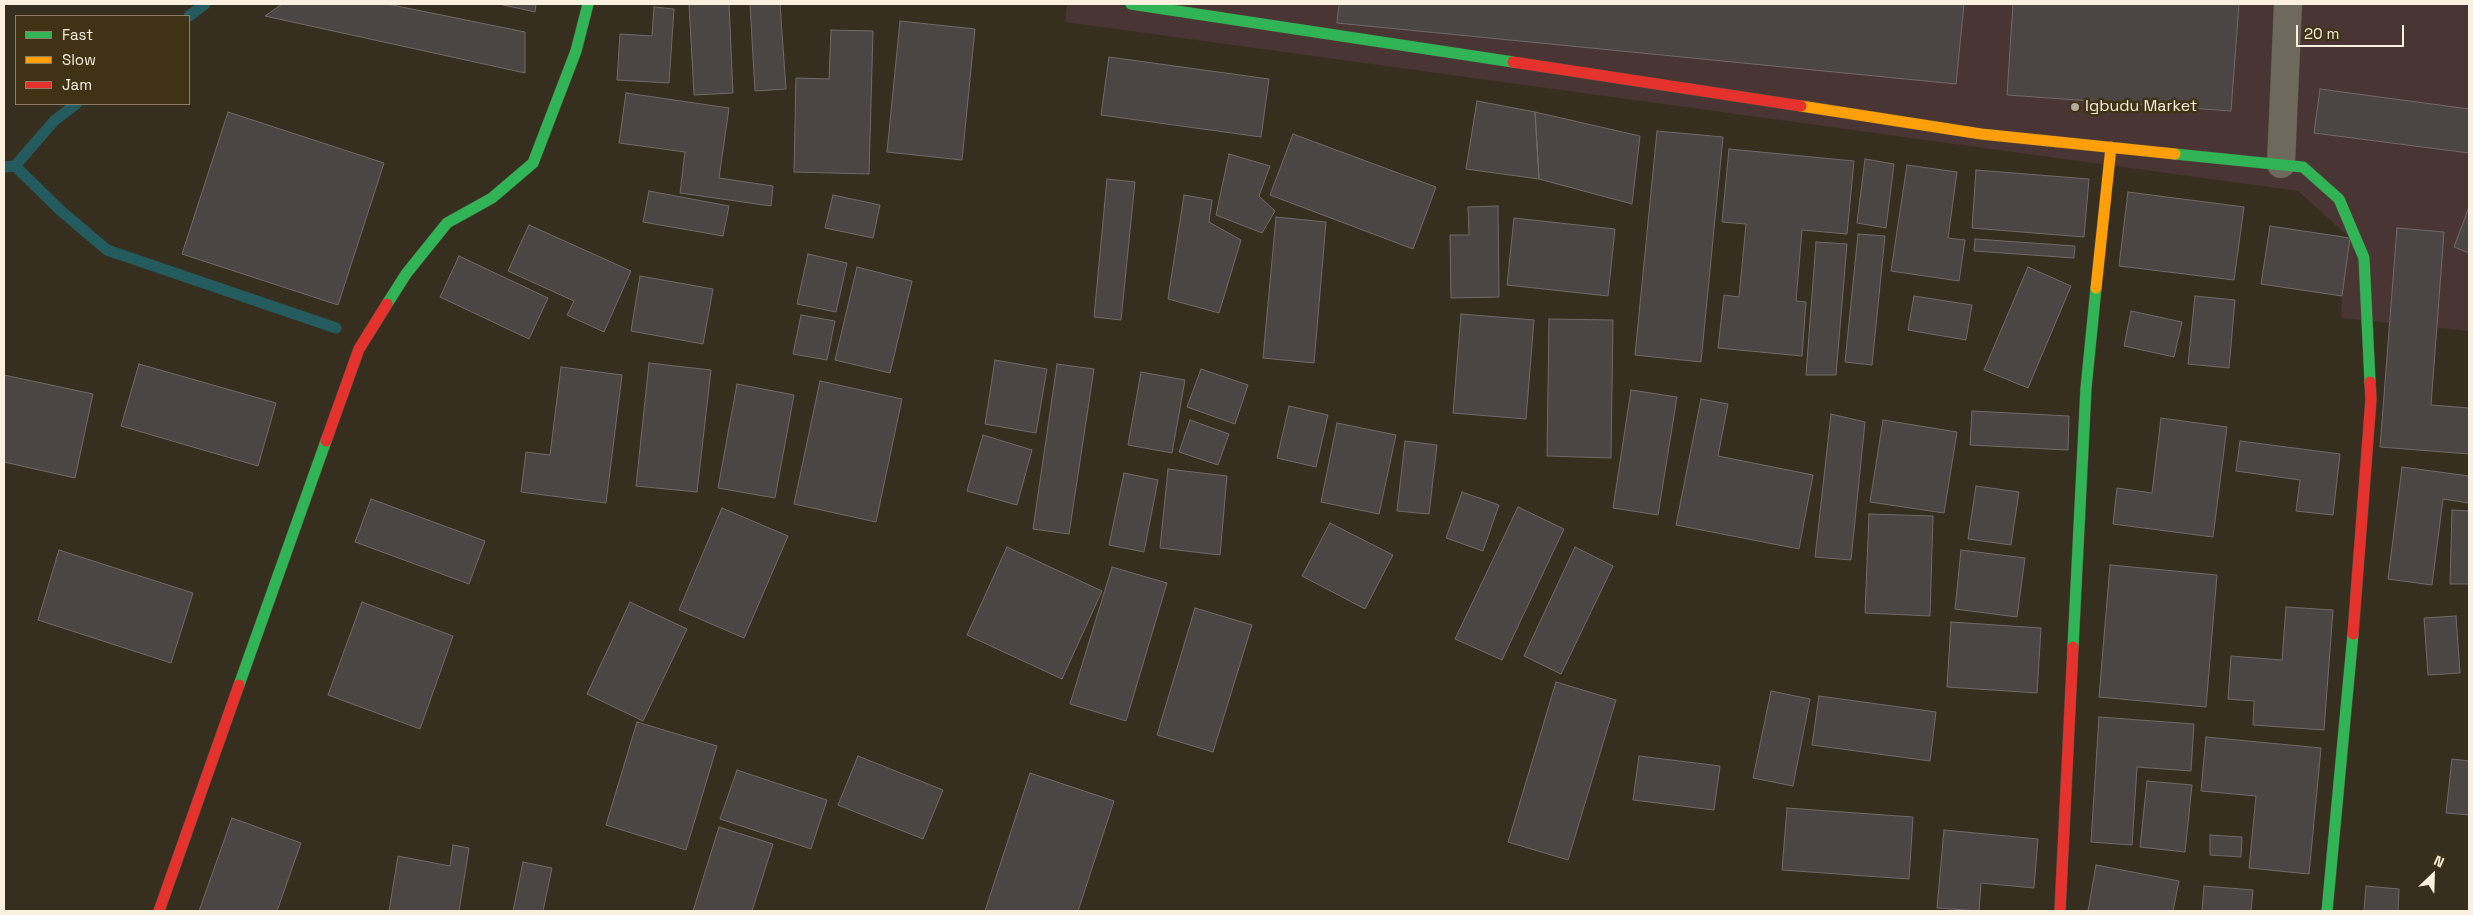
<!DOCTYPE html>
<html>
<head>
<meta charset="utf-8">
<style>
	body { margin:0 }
	#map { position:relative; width:2473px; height:915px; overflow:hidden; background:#362f1f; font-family:"Space Grotesk",sans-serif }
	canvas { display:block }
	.frame { position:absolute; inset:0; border:5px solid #f9f0df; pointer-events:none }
	.legend { position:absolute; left:15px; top:15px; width:175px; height:90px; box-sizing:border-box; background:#403315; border:1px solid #8a7f66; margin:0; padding:6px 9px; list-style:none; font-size:15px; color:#f9f0df }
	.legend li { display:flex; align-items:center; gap:10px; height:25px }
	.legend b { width:25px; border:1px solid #8a7f66 }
	.north { position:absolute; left:2408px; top:850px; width:50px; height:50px; -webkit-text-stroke:4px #403315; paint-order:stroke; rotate:24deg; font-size:14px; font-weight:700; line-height:20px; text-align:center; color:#f9f0df }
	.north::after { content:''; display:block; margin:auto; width:18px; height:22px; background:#f9f0df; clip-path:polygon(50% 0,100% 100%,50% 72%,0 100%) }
	.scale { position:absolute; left:2296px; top:25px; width:108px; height:22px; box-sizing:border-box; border:2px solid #f9f0df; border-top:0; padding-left:6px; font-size:15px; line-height:18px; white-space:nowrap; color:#f9f0df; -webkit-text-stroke:4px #403315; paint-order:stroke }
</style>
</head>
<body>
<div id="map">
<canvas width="2473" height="915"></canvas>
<div class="frame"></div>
<ul class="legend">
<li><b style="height:6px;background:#30b455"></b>Fast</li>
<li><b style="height:6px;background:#ff9f0a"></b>Slow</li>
<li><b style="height:6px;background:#e5322d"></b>Jam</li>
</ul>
<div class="north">N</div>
<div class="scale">20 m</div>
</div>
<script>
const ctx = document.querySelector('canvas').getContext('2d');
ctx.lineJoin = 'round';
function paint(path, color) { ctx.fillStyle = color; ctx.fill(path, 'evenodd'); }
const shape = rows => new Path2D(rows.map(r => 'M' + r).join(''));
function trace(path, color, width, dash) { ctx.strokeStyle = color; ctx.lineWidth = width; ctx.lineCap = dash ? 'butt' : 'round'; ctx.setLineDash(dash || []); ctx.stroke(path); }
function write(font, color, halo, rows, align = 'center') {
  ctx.font = font + ' "Space Grotesk",sans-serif'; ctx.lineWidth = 5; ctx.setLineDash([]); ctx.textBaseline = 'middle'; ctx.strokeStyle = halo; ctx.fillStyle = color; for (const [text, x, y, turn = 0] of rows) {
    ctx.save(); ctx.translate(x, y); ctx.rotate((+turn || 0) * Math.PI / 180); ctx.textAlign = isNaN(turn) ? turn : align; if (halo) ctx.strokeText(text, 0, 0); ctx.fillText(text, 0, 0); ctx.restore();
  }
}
paint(shape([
	[1067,4,2469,4,2469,331,2341,318,2342,296,2350,238,2298,191,1065,22]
]), '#483534');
trace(shape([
	[189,16,205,4],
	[15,166,60,210,107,250,336,328],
	[4,167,15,166,54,121,76,104]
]), '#245b5e', 11);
const building = shape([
	[282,4,387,4,525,32,525,73,265,16,282,4],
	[499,4,536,4,535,12,499,4],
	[689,4,729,4,733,93,694,95,689,4],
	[750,4,780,4,786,89,755,91,750,4],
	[1339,4,1964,4,1956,84,1337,23,1339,4],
	[2013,4,2239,4,2231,111,2007,95,2013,4],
	[654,7,674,9,669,83,617,80,620,34,652,36,654,7],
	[900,21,975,29,962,160,887,152,900,21],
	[831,30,873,31,869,174,794,172,796,78,829,79,831,30],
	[1109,57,1269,79,1261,137,1101,115,1109,57],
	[2320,89,2469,109,2469,153,2314,133,2320,89],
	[626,93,729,108,719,178,773,186,771,206,680,193,685,152,619,143,626,93],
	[1477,101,1535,112,1539,179,1466,169,1477,101],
	[228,112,384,163,338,305,182,254,228,112],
	[1535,112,1640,136,1632,204,1539,179,1535,112],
	[1657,131,1723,137,1701,362,1635,355,1657,131],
	[1293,134,1436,187,1413,249,1270,195,1293,134],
	[1729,149,1854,161,1847,234,1802,230,1796,301,1806,302,1802,356,1718,348,1724,295,1739,297,1746,224,1722,222,1729,149],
	[1229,154,1270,166,1259,196,1275,211,1262,233,1216,215,1229,154],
	[1865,159,1894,164,1886,228,1857,223,1865,159],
	[1907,165,1957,172,1948,238,1965,240,1959,281,1891,271,1907,165],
	[1976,170,2089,179,2084,237,1972,228,1976,170],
	[1107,179,1135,182,1121,320,1094,317,1107,179],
	[649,191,729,206,723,236,643,222,649,191],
	[2128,192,2244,207,2234,280,2119,266,2128,192],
	[833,195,880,205,873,238,825,228,833,195],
	[1184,195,1212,200,1209,222,1241,240,1219,313,1168,299,1184,195],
	[1498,206,1499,297,1451,298,1450,235,1469,235,1468,207,1498,206],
	[2469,207,2469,253,2454,247,2469,207],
	[1276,217,1326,222,1314,363,1263,358,1276,217],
	[1514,218,1615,229,1608,296,1507,285,1514,218],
	[529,225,631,271,604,332,567,315,574,301,508,271,529,225],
	[2270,226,2350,238,2342,296,2261,284,2270,226],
	[2397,228,2444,232,2431,405,2469,408,2469,454,2380,447,2397,228],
	[1858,234,1885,236,1872,365,1845,362,1858,234],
	[1975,239,2075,246,2074,258,1974,251,1975,239],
	[1816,242,1847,244,1836,375,1806,375,1816,242],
	[808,254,847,263,836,312,797,304,808,254],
	[459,256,548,298,529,339,440,297,459,256],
	[857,267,912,281,890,373,835,360,857,267],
	[2028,267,2071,286,2028,388,1984,370,2028,267],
	[640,276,713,289,703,344,631,331,640,276],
	[1914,296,1972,305,1966,340,1908,330,1914,296],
	[2195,296,2235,300,2229,368,2188,364,2195,296],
	[2131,311,2182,322,2174,357,2124,346,2131,311],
	[1461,314,1534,320,1526,419,1453,413,1461,314],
	[801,315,835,321,827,360,793,354,801,315],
	[1549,319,1613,320,1611,458,1547,456,1549,319],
	[995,360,1047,369,1036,433,985,424,995,360],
	[649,363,711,370,697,492,636,486,649,363],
	[139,364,276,403,258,466,121,426,139,364],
	[1057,364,1094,369,1069,534,1033,529,1057,364],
	[561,367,622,375,606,503,521,492,526,452,550,455,561,367],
	[1201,369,1248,385,1235,424,1187,407,1201,369],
	[1141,372,1185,380,1172,453,1128,445,1141,372],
	[4,375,93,394,75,478,4,462,4,375],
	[820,381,902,399,876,522,794,504,820,381],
	[737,384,794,395,775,498,718,488,737,384],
	[1631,390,1677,397,1658,515,1613,508,1631,390],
	[1701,399,1728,404,1718,456,1813,475,1799,549,1676,525,1701,399],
	[1289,406,1328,415,1316,467,1277,458,1289,406],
	[1972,411,2069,416,2068,450,1970,445,1972,411],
	[1831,414,1865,422,1851,560,1815,557,1831,414],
	[2161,418,2227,427,2213,537,2113,524,2117,488,2152,493,2161,418],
	[1190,420,1229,434,1218,465,1179,452,1190,420],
	[1883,420,1957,432,1944,513,1870,502,1883,420],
	[1337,423,1396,435,1379,514,1321,502,1337,423],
	[983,435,1032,450,1017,505,967,491,983,435],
	[1405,441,1437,445,1429,514,1397,511,1405,441],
	[2240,441,2340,454,2333,515,2296,511,2300,480,2236,471,2240,441],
	[2402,467,2469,476,2469,503,2443,499,2432,585,2388,579,2402,467],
	[1168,469,1227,476,1220,555,1160,548,1168,469],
	[1124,473,1158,480,1144,552,1109,545,1124,473],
	[1976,486,2019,492,2011,545,1968,539,1976,486],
	[1462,492,1499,505,1483,551,1446,538,1462,492],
	[371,499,485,541,469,584,355,542,371,499],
	[1518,507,1564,529,1502,660,1455,639,1518,507],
	[722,508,788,536,744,638,679,610,722,508],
	[2452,510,2469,511,2469,584,2450,584,2452,510],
	[1869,514,1933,516,1930,616,1865,613,1869,514],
	[1330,523,1393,555,1365,609,1302,576,1330,523],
	[1007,547,1102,591,1062,679,967,635,1007,547],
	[1575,547,1613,566,1561,674,1524,656,1575,547],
	[59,550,193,593,171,663,38,620,59,550],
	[1961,550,2025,558,2017,617,1955,609,1961,550],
	[2110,565,2217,575,2206,707,2099,697,2110,565],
	[1112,567,1167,583,1126,721,1070,704,1112,567],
	[362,602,453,636,420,729,328,695,362,602],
	[630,602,687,629,643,721,587,694,630,602],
	[2286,607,2333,610,2324,730,2253,725,2254,701,2228,699,2231,656,2282,660,2286,607],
	[1195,608,1252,625,1213,752,1157,735,1195,608],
	[2456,616,2460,673,2428,675,2424,618,2456,616],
	[1951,622,2041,628,2037,693,1947,687,1951,622],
	[1556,682,1616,700,1568,860,1508,842,1556,682],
	[1771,691,1810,699,1793,786,1753,778,1771,691],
	[1819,696,1936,712,1930,761,1812,745,1819,696],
	[2099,717,2194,724,2191,771,2137,767,2132,845,2091,842,2099,717],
	[637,722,717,746,686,850,606,825,637,722],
	[2206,737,2321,748,2309,874,2249,868,2256,796,2201,791,2206,737],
	[858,756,943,790,923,839,838,805,858,756],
	[1639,756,1720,766,1714,810,1633,800,1639,756],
	[2452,759,2469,761,2469,815,2446,813,2452,759],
	[737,770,827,800,811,849,720,819,737,770],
	[1030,773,1114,801,1078,911,985,911,1030,773],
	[2147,781,2192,785,2185,852,2140,847,2147,781],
	[1787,808,1913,817,1909,879,1782,870,1787,808],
	[232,818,301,843,277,911,199,911,232,818],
	[719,827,773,844,752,911,693,911,719,827],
	[1944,830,2038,839,2034,888,1981,883,1979,911,1937,908,1944,830],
	[2210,835,2242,837,2241,857,2210,855,2210,835],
	[453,845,469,848,459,911,389,911,398,856,450,866,453,845],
	[523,862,552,868,543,911,513,911,523,862],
	[2096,865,2179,881,2173,911,2088,911,2096,865],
	[2204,886,2253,890,2251,911,2202,911,2204,886],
	[2366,886,2399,889,2398,911,2364,911,2366,886]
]);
paint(building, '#4b4543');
trace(building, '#716a69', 1);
const street = shape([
	[2281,164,2288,4]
]);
const fast = shape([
	[1131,4,1513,62],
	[2175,154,2303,167,2339,199,2364,258,2370,382],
	[387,304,406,274,447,223,492,198,533,163,576,51,588,4],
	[2073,647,2086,388,2096,288],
	[239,685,326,441],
	[2327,911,2353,634]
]);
const slow = shape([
	[1801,106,1981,134,2175,154],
	[2096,288,2111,147]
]);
const jam = shape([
	[1513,62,1801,106],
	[326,441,359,349,387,304],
	[2353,634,2371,399,2370,382],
	[159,911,239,685],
	[2060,911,2073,647]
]);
trace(street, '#514a3d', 29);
trace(fast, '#514a3d', 12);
trace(slow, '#514a3d', 12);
trace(jam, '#514a3d', 12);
trace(street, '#6e695d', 28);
trace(fast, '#30b455', 11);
trace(slow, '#ff9f0a', 11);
trace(jam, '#e5322d', 11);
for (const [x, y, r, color] of [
	[2075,107,5,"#b5ac9c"]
]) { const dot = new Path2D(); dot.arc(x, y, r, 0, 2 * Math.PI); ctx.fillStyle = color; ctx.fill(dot); trace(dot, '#403315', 2); }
write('16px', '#f9f0df', '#403315', [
	["Igbudu Market",2085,107]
], 'left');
</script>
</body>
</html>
